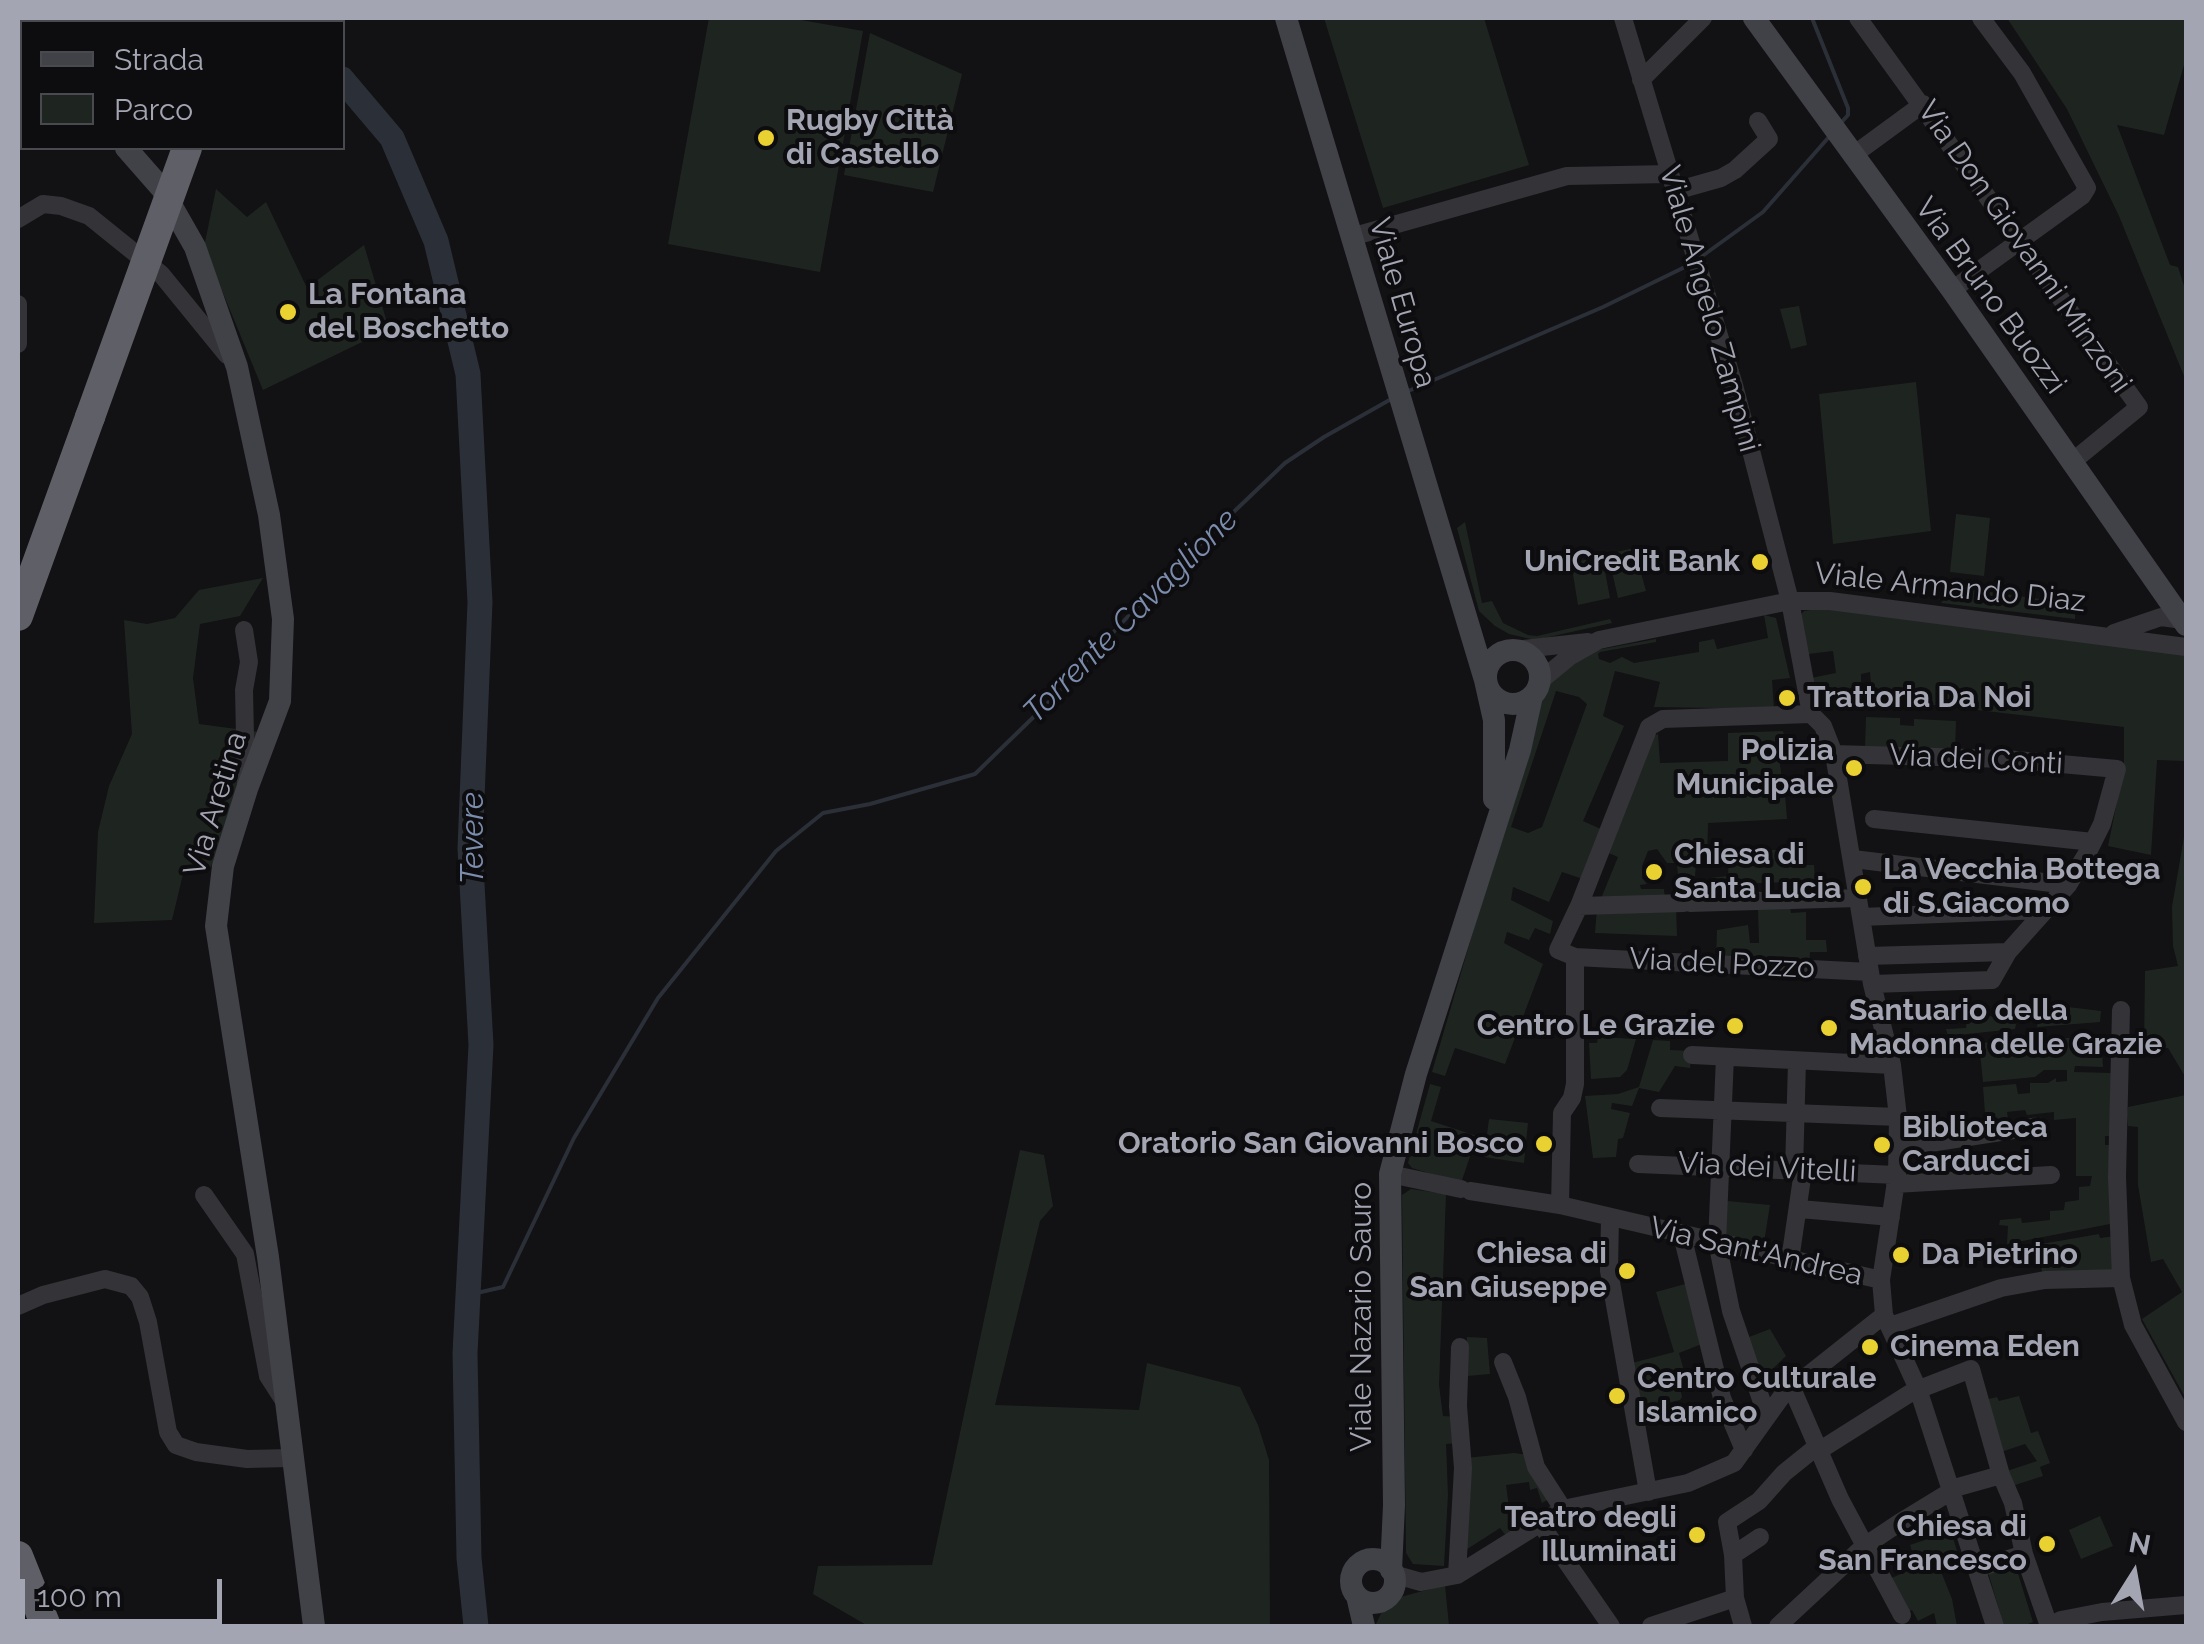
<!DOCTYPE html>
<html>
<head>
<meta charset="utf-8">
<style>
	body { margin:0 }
	#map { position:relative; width:2204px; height:1644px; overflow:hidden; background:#121113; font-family:Raleway,sans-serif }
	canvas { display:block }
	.frame { position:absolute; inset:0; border:20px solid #a3a5b3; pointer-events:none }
	.legend { position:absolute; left:20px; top:20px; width:325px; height:130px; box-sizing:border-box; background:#0d0c0e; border:2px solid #494950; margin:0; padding:12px 18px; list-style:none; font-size:30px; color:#a3a5b3 }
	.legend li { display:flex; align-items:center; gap:20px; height:50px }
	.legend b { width:50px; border:2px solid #494950 }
	.north { position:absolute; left:2084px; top:1524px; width:100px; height:100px; -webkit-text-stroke:8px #0d0c0e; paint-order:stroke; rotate:11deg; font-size:28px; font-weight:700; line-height:40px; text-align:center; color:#a3a5b3 }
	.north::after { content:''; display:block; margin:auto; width:35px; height:45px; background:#a3a5b3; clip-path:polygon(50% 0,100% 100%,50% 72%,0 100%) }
	.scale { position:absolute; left:20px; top:1579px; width:202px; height:45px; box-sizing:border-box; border:5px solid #a3a5b3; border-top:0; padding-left:12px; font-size:30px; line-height:35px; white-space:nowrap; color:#a3a5b3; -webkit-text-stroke:8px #0d0c0e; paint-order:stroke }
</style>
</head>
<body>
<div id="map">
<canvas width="2204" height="1644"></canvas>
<div class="frame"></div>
<ul class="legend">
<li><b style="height:12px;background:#414148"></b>Strada</li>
<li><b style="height:28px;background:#1e2520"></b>Parco</li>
</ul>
<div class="north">N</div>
<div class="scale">100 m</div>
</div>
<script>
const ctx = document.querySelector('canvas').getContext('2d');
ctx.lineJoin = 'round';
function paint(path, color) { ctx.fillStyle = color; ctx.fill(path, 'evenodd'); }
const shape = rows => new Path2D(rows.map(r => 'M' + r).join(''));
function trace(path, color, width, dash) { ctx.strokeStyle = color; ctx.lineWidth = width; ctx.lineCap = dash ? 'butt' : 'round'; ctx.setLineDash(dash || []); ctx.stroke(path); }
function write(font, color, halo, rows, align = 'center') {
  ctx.font = font + ' Raleway,sans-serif'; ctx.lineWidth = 8; ctx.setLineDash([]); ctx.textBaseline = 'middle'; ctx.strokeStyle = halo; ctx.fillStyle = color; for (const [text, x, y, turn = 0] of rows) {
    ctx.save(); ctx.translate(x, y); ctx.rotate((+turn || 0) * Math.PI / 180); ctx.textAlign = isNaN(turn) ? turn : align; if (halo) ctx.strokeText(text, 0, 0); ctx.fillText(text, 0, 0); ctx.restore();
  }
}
paint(shape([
	[709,18,790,18,863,31,820,272,668,244],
	[1324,18,1484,18,1529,165,1383,208],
	[2007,18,2186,18,2186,58,2164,135,2117,125,2170,265,2178,267,2186,292,2186,381,2119,216,2067,109],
	[870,33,962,74,933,192,844,175],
	[216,189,247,217,266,202,307,288,364,245,389,329,263,390,204,247],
	[1799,306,1807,345,1791,349,1780,309],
	[1916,382,1931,531,1833,544,1819,394],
	[1956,514,1990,518,1984,576,1950,572],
	[1465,522,1482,603,1492,601,1503,623,1528,635,1537,636,1610,619,1612,623,1535,640,1509,634,1495,626,1479,611,1457,528],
	[1634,548,1646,591,1618,598,1608,554],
	[1602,556,1610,598,1578,605,1572,568,1577,567,1580,561],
	[263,578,240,616,200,624,193,678,199,724,259,732,211,867,184,870,172,920,94,923,98,832,109,786,132,734,124,620,147,624,175,618,199,590],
	[1962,588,2075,604,2075,619,1941,603,1952,589],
	[1823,608,2186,653,2186,761,2157,760,2151,855,2108,846,2124,768,2124,727,1934,705,1873,708,1870,672,1861,674,1861,707,1818,707,1811,678,1836,673,1833,651,1808,654,1799,617,1804,611],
	[1764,615,1776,618,1790,678,1772,680,1774,709,1654,707,1660,682,1615,671,1603,716,1624,726,1583,821,1603,830,1583,879,1562,872,1549,902,1513,887,1511,900,1553,921,1550,934,1535,928,1529,940,1507,932,1504,943,1543,964,1505,1064,1455,1048,1445,1076,1432,1072,1544,689,1555,675,1586,652,1656,639,1656,642,1600,652,1598,654,1599,659,1610,663,1622,657,1634,663,1699,652,1699,642,1714,639,1717,649,1768,638],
	[1556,691,1579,697,1587,704,1542,827,1528,833,1511,827],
	[1866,717,1900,718,1900,725,1914,726,1914,719,1956,721,1955,751,1865,748],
	[1783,731,1787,747,1778,750,1783,787,1777,788,1778,795,1785,794,1787,819,1708,823,1707,865,1696,865,1695,876,1678,876,1677,863,1667,863,1657,849,1648,851,1642,866,1642,878,1647,884,1640,885,1641,889,1664,889,1665,900,1600,901,1618,857,1606,852,1650,738,1658,734,1660,763,1728,761,1728,733],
	[2186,825,2185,912,2186,1078,2168,1048,2144,1048,2145,971,2178,966,2173,946,2172,907],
	[1793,849,1796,865,1814,865,1815,881,1710,885,1710,878,1728,876,1729,852],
	[1676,906,1677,936,1595,933,1597,908],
	[1790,906,1791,913,1806,912,1806,940,1826,940,1827,952,1810,952,1809,965,1716,960,1717,930,1748,925,1750,943,1759,943,1758,909],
	[2051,1005,2101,1011,2100,1022,2037,1027,2038,1021,2048,1022],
	[1968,1013,1980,1013,2016,1024,2015,1029,1948,1036,1946,1029,1966,1028],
	[2101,1036,2103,1067,2075,1066,2074,1072,2112,1073,2110,1136,2105,1136,2105,1145,2110,1145,2115,1223,2007,1244,2008,1226,1999,1225,2000,1220,2021,1218,2022,1223,2050,1220,2050,1211,2064,1210,2065,1202,2079,1200,2079,1187,2090,1186,2092,1176,2076,1176,2076,1118,2054,1120,2054,1112,2027,1115,2025,1110,2007,1112,2008,1118,1996,1120,1995,1113,1985,1113,1983,1087,2016,1084,2018,1094,2030,1093,2030,1083,2048,1083,2056,1078,2056,1082,2067,1081,2067,1070,2044,1070,2035,1077,1983,1082,1979,1043],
	[1598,1037,1636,1039,1627,1070,1620,1077,1591,1079,1589,1043,1597,1043],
	[1653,1040,1670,1041,1670,1050,1692,1051,1690,1068,1675,1066,1659,1092,1639,1088,1632,1106,1612,1103,1611,1109,1630,1113,1623,1138,1618,1139,1616,1157,1593,1158,1585,1096,1618,1094,1639,1087],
	[1430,1084,1441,1087,1431,1121,1477,1136,1461,1183,1412,1168,1408,1163],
	[2186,1095,2186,1399,2142,1319,2182,1292,2163,1259,2151,1262,2138,1185,2138,1127,2128,1126,2127,1114,2128,1107],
	[1489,1119,1528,1123,1524,1163,1484,1157],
	[1020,1150,1044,1155,1053,1206,1040,1221,995,1405,1139,1410,1147,1363,1240,1387,1258,1425,1269,1460,1270,1626,868,1626,813,1594,818,1566,932,1565],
	[1411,1189,1446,1194,1439,1385,1443,1416,1456,1417,1458,1443,1446,1444,1448,1495,1444,1566,1413,1564,1406,1553,1402,1195],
	[1727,1201,1770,1205,1763,1249,1724,1239],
	[2099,1234,2100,1238,2116,1236,2119,1272,2043,1276,2039,1257,2029,1260,2030,1246],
	[1689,1283,1707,1342,1679,1353,1684,1371,1677,1374,1682,1397,1680,1400,1653,1406,1653,1411,1639,1414,1632,1363,1674,1352,1656,1292],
	[1770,1329,1786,1356,1758,1383,1744,1339],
	[1467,1337,1487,1338,1490,1374,1467,1376],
	[2019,1396,2031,1433,2038,1431,2050,1463,2040,1467,2043,1476,2009,1487,2004,1472,2037,1461,2025,1444,1998,1453,1984,1400,1997,1397,1999,1401],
	[1514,1453,1529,1455,1551,1498,1542,1503,1537,1488,1530,1490,1529,1482,1506,1485,1510,1515,1529,1513,1529,1522,1507,1537,1500,1528,1461,1553,1466,1458],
	[2100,1516,2113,1546,2081,1559,2069,1530],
	[1951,1531,1957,1551,1945,1556,1946,1564,1942,1574,1952,1599,1957,1626,1937,1626,1934,1613,1918,1621,1912,1610,1903,1614,1887,1580,1917,1567,1910,1545],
	[2015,1564,2033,1622,2023,1626,2004,1626,1988,1572],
	[1445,1585,1449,1626,1375,1626,1385,1605,1397,1598]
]), '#1e2520');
trace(shape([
	[1812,18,1848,108,1848,115,1841,123],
	[1701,257,1763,212,1828,138],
	[1406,392,1603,307,1689,265],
	[468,1295,503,1287,574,1138,658,998,776,851,823,813,870,804,975,774,1050,701,1157,585,1285,463,1324,437,1393,398]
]), '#2a2f38', 4);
trace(shape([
	[292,18,296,22],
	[342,79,392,138,436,241,468,374,480,602,470,848,481,1045,465,1353,469,1558,476,1626]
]), '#2a2f38', 25);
trace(shape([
	[1623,18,1734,385,1790,601,1811,714,1823,726,1834,754,1872,984,1892,1065,1898,1117,1897,1175,1881,1280,1884,1315,1918,1389,1995,1626],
	[1858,18,2139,407,2072,462],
	[1641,80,1703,18],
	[1852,156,1923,104],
	[1675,191,1721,178,1735,170,1769,139,1758,121],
	[18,219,43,204,61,206,89,216,161,274,227,355],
	[1351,237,1567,176,1670,174],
	[1952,290,2082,196,2087,188,2022,73,1981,18],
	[18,304,18,344],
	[244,630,249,662,244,690,246,784],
	[2114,633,2161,617,2183,620],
	[1514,650,1588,642],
	[1540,681,1569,657,1599,640,1790,601,1830,601,2186,647],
	[1811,714,1663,719,1649,727,1579,906,1558,950,1575,957,1870,972],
	[1834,754,2005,759,2117,769,2102,824,2089,850,2068,885,2008,952,1992,980,1872,984],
	[1874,819,2093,842],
	[1853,859,2068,885],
	[1690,903,1858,898],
	[1579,906,1684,903],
	[1861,917,2044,910],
	[1867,956,2008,952],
	[2121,1010,2117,1177,2121,1278,2133,1325,2186,1422],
	[1692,1055,1892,1065],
	[1725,1057,1717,1242,1731,1311,1766,1414],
	[1660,1108,1898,1117],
	[1898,1148,2039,1126],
	[1638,1164,1897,1175],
	[1794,1171,1797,1061],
	[1390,1174,1461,1189],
	[1895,1184,2051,1175],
	[1470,1191,1560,1205,1881,1280],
	[204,1195,245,1254,268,1376,284,1401],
	[1560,1205,1562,1113,1572,1098,1575,1084,1575,957],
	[1800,1209,1891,1217],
	[1610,1218,1609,1271,1648,1492],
	[1682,1235,1722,1398,1744,1450],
	[1790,1260,1803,1171],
	[18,1306,43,1295,105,1279,131,1286,140,1297,148,1322,168,1432,176,1445,196,1452,247,1459,291,1458],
	[1890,1326,2001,1288,2045,1280,2121,1278],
	[1503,1362,1517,1397,1536,1467,1563,1509],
	[1791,1386,1840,1499,1902,1615],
	[1817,1452,1912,1392,1971,1369,2001,1475,2013,1503,2024,1554,2049,1626,2061,1620,2102,1612,2186,1605],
	[1539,1522,1611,1626],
	[1733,1555,1760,1537],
	[1979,1568,2024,1554],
	[1393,1574,1421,1582,1457,1575,1563,1509,1688,1483,1734,1463,1782,1396,1884,1315],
	[1457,1575,1463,1468,1458,1406,1460,1347],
	[1651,1626,1735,1598],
	[1743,1626,1735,1598,1733,1555,1727,1522,1759,1501,1784,1473,1815,1448],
	[1778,1626,1863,1547,1899,1523,1958,1487,2001,1475]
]), '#333338', 18);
trace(shape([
	[1286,18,1485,680,1494,720,1494,799],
	[1754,18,1952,290,2186,625],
	[18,28,22,34],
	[126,148,162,189,195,247,237,367,269,515,283,619,280,701,247,789,223,866,216,926,268,1257,314,1626],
	'1486 677a27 27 0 1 1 54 0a27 27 0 1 1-54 0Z',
	'1351 1581a22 22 0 1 1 44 0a22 22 0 1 1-44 0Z',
	[1391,1570,1394,1505,1390,1174,1416,1074,1520,750,1532,696],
	[1357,1596,1364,1626]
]), '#414148', 22);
trace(shape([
	[232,22,234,18],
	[18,616,90,417],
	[18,1556,46,1626]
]), '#5f5f68', 30);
trace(shape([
	[90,417,187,148]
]), '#5f5f68', 30);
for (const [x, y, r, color] of [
	[766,138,10,"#ead132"],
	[288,312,10,"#ead132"],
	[1760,562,10,"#ead132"],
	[1787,698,10,"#ead132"],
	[1854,768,10,"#ead132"],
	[1654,872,10,"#ead132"],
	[1863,887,10,"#ead132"],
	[1735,1026,10,"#ead132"],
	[1829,1028,10,"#ead132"],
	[1544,1144,10,"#ead132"],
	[1882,1145,10,"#ead132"],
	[1901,1255,10,"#ead132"],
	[1627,1271,10,"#ead132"],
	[1870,1347,10,"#ead132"],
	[1617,1396,10,"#ead132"],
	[1697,1535,10,"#ead132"],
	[2047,1544,10,"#ead132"]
]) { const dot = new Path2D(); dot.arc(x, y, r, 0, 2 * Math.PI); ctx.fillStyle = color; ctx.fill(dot); trace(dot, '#0d0c0e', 4); }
write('bold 30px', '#a3a5b3', '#0d0c0e', [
	["Rugby Città",786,121],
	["di Castello",786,155],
	["La Fontana",308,295],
	["del Boschetto",308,329],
	["UniCredit Bank",1740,562,"right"],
	["Trattoria Da Noi",1807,698],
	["Polizia",1834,751,"right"],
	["Municipale",1834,785,"right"],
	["Chiesa di",1674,855],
	["Santa Lucia",1674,889],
	["La Vecchia Bottega",1883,870],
	["di S.Giacomo",1883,904],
	["Santuario della",1849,1011],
	["Madonna delle Grazie",1849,1045],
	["Centro Le Grazie",1715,1026,"right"],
	["Biblioteca",1902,1128],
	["Carducci",1902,1162],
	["Oratorio San Giovanni Bosco",1524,1144,"right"],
	["Chiesa di",1607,1254,"right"],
	["San Giuseppe",1607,1288,"right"],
	["Da Pietrino",1921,1255],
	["Cinema Eden",1890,1347],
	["Centro Culturale",1637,1379],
	["Islamico",1637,1413],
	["Teatro degli",1677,1518,"right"],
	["Illuminati",1677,1552,"right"],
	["Chiesa di",2027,1527,"right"],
	["San Francesco",2027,1561,"right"]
], 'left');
write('30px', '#a3a5b3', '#0d0c0e', [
	["Via Don Giovanni Minzoni",2024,247,55],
	["Via Bruno Buozzi",1990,296,54],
	["Viale Europa",1402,303,74],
	["Viale Angelo Zampini",1709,309,74],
	["Viale Armando Diaz",1950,588,6],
	["Via dei Conti",1976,760,3],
	["Via Aretina",216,804,-73],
	["Via del Pozzo",1722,964,3],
	["Via dei Vitelli",1767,1168,3],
	["Via Sant'Andrea",1756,1252,13],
	["Viale Nazario Sauro",1362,1317,-90]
]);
write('italic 32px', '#7b8cad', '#0d0c0e', [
	["Torrente Cavaglione",1131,616,-45],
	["Tevere",473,838,-90]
]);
</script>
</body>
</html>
